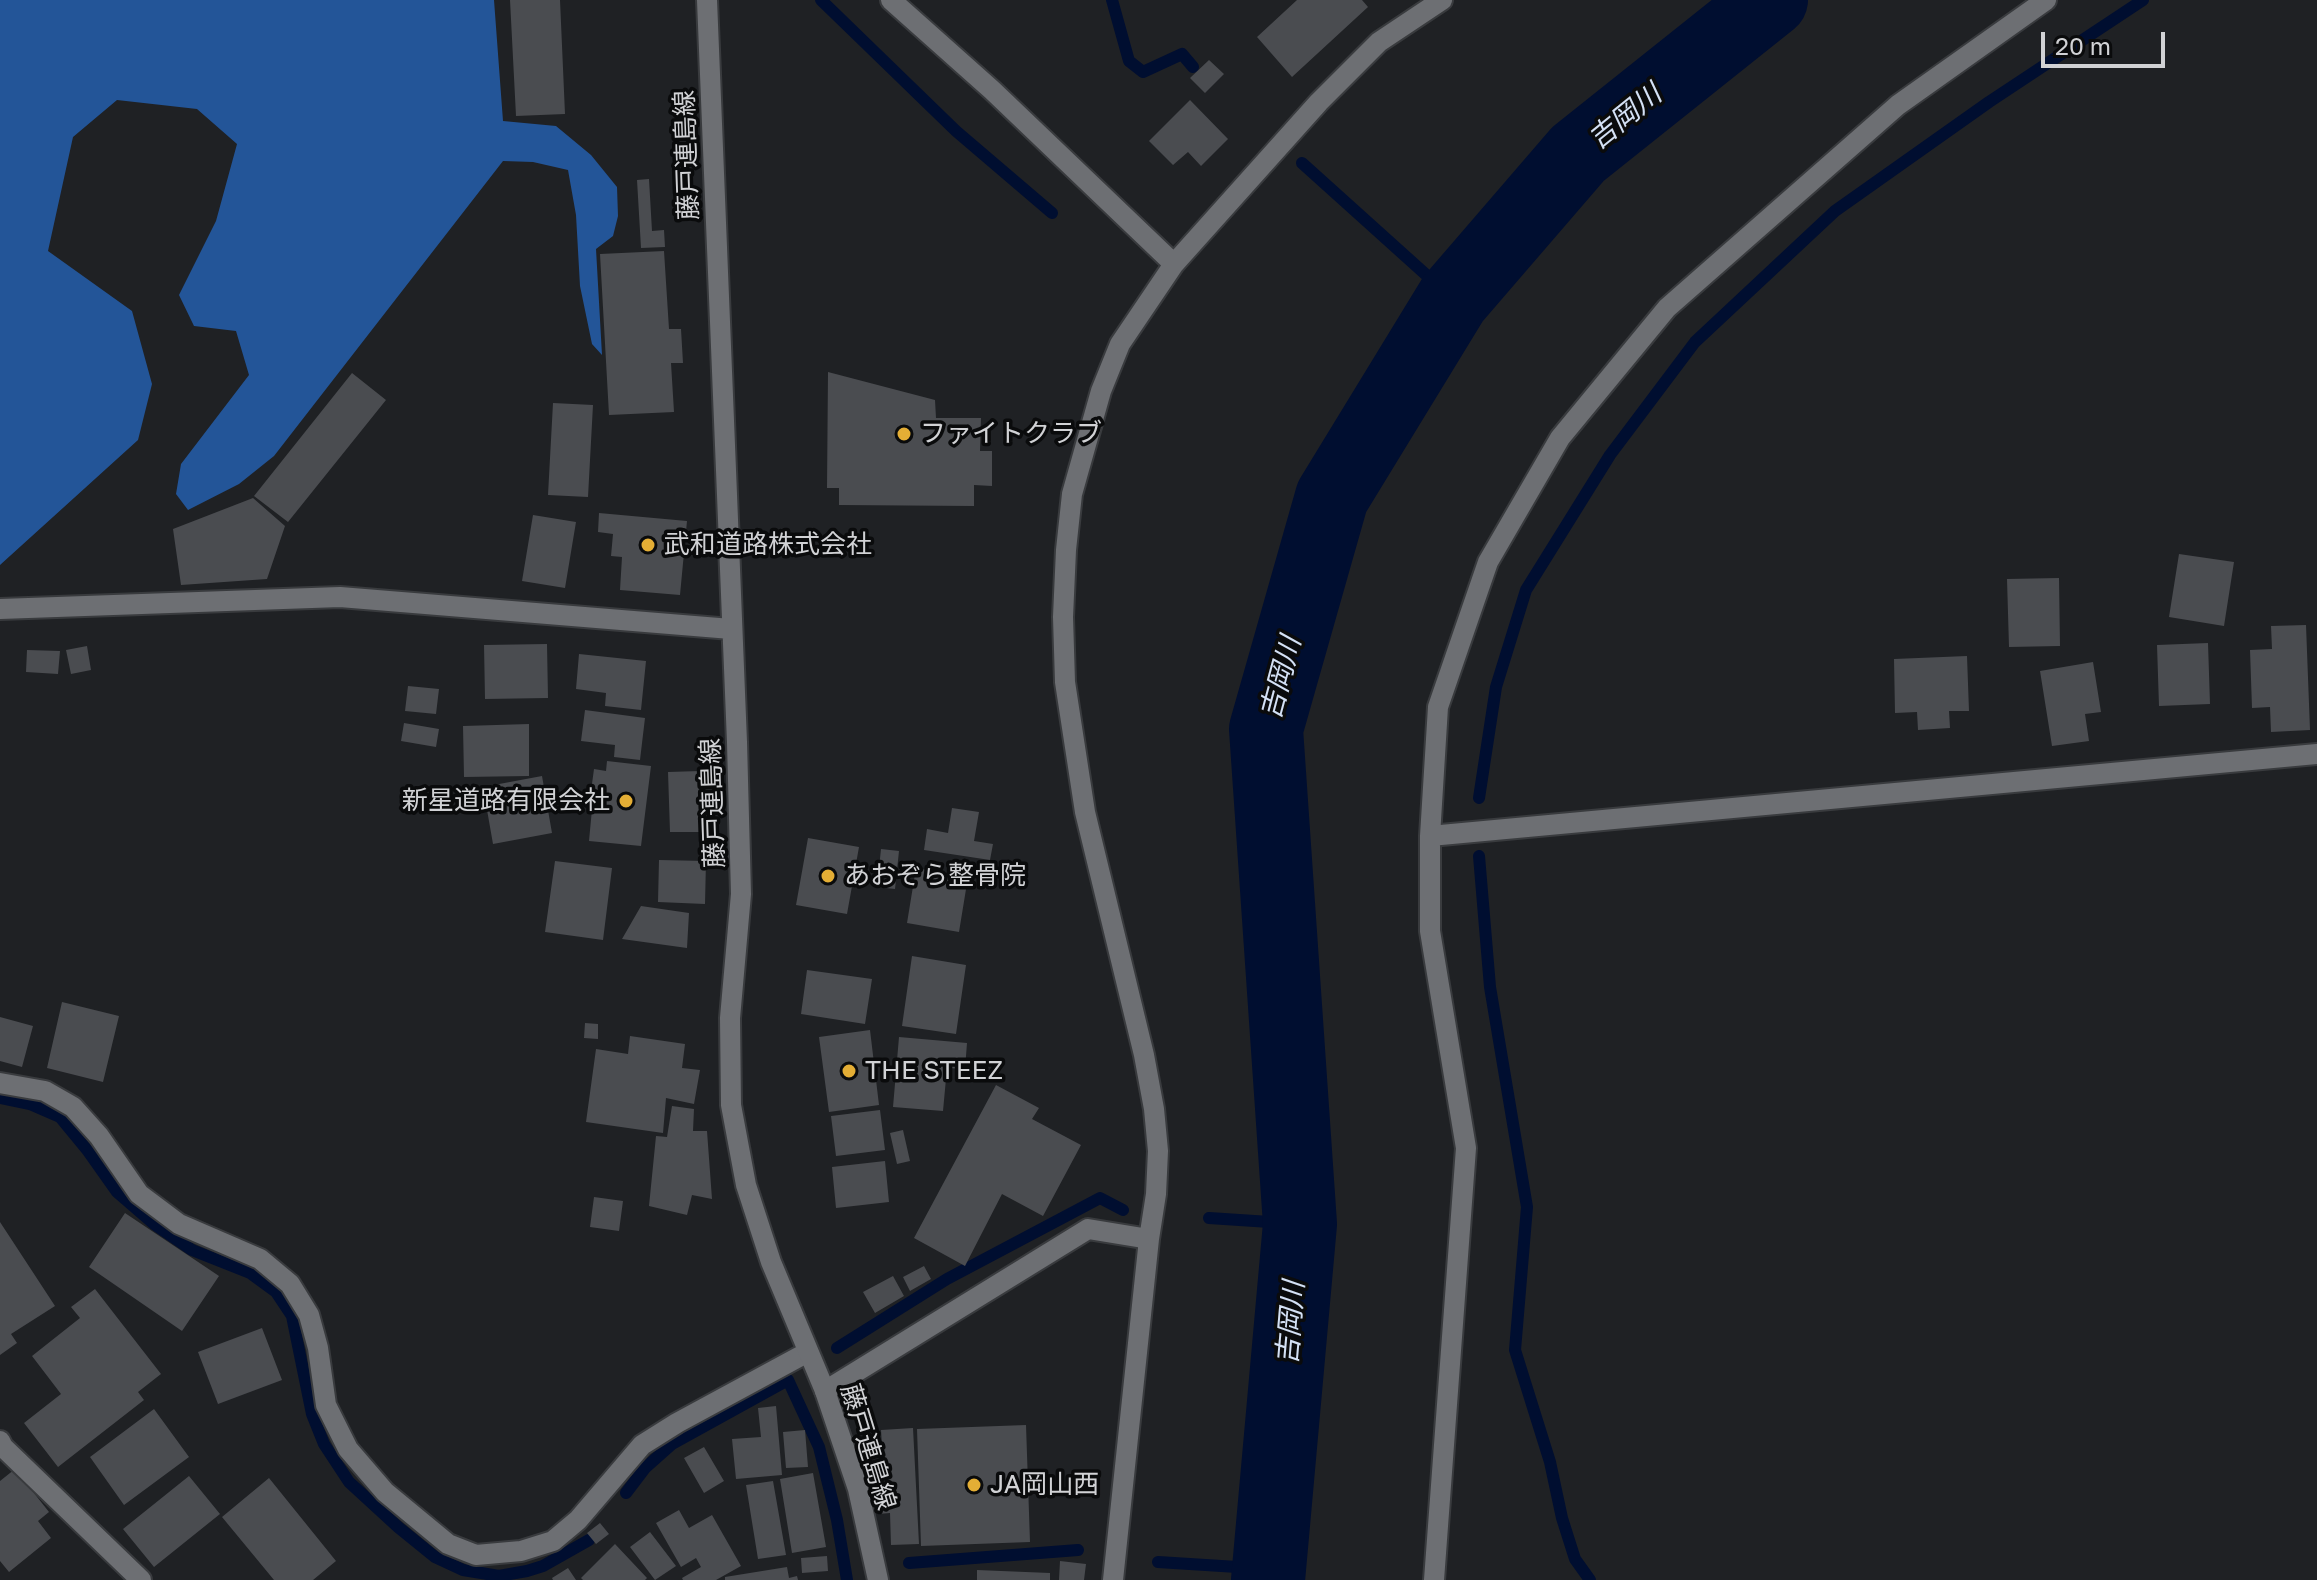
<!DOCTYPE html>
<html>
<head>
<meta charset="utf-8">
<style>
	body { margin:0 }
	#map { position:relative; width:2317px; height:1580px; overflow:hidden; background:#1f2124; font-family:"Golos Text",sans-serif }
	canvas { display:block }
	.scale { position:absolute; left:2041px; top:32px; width:124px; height:36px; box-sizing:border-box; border:4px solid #d1d2d5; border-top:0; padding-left:10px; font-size:24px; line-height:28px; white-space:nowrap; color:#d1d2d5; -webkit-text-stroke:6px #0a0b0c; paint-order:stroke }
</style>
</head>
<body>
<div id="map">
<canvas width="2317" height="1580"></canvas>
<div class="scale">20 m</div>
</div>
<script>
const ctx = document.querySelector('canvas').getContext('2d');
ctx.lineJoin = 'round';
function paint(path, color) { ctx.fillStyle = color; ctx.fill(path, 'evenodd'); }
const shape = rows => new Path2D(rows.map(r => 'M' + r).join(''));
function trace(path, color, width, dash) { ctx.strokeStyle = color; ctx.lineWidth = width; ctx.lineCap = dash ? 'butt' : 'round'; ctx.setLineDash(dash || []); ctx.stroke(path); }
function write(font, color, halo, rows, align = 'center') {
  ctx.font = font + ' "Golos Text","Noto Sans JP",sans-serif'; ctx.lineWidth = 7; ctx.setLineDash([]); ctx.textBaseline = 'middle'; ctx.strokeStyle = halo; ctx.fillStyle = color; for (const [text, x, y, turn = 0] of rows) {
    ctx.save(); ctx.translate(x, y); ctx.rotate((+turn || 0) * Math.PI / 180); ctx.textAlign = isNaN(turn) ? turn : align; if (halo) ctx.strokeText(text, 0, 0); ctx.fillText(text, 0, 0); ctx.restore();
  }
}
paint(shape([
	[0,0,494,0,503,121,556,126,591,155,617,187,618,216,613,236,596,249,602,355,592,344,580,286,576,215,568,170,533,162,503,161,274,456,239,484,188,510,176,494,181,464,249,375,236,331,194,326,179,295,216,221,237,144,197,109,117,100,73,137,48,251,132,311,152,384,138,440,0,565]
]), '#235598');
trace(shape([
	[821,0,956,131,1052,213],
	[1112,0,1129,61,1143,72,1182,54,1193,67],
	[1302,163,1453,299],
	[1479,798,1496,687,1526,590,1610,455,1695,342,1835,211,1989,102,2143,0],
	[1479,856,1490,987,1527,1207,1515,1350,1550,1462,1562,1518,1575,1559,1590,1580],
	[0,1098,30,1104,60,1117,88,1151,117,1192,154,1224,192,1250,250,1273,276,1292,292,1316,312,1414,324,1444,349,1482,398,1527,435,1557,463,1570,499,1576,527,1571,543,1566,589,1540],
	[1209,1218,1300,1224],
	[837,1348,947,1279,1100,1198,1123,1210],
	[626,1493,645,1468,672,1444,788,1380,819,1447,837,1520,847,1580],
	[1158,1562,1269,1569],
	[909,1563,1078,1550]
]), '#000e30', 12);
trace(shape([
	[1268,1580,1300,1224,1266,729,1332,497,1453,299,1578,154,1771,0]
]), '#000e30', 74);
paint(shape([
	[510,0,560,0,565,114,516,116],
	[1297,0,1362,0,1368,7,1292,77,1257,37],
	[1209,60,1224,74,1205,93,1190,78],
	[1190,100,1228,139,1201,166,1188,152,1173,165,1149,141],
	[649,179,652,231,664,230,665,247,641,248,637,180],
	[664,251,669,329,681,329,683,363,671,363,674,412,609,415,600,254],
	[828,372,935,400,936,418,981,418,980,451,992,451,992,486,974,485,974,506,839,505,839,488,827,488],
	[352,373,386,400,288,522,254,496],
	[553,403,593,405,588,497,548,495],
	[253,498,285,526,267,579,181,585,173,529],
	[599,513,687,521,680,595,620,590,622,557,611,556,613,534,598,532],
	[533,515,576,522,565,588,522,581],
	[2179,554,2234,562,2224,626,2169,617],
	[2059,578,2060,646,2009,647,2007,579],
	[2306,625,2310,730,2271,732,2270,707,2252,708,2250,650,2272,649,2271,626],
	[2208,643,2210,704,2159,706,2157,645],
	[547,644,548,698,485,699,484,645],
	[87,646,91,670,71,674,66,650],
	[27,650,60,651,58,674,26,672],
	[579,654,646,661,641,710,605,706,606,693,576,689],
	[1967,656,1969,711,1949,711,1950,728,1918,730,1917,712,1895,713,1894,659],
	[2093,662,2101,712,2085,714,2089,741,2052,746,2040,671],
	[408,686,439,689,436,714,405,711],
	[585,710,645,718,640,760,614,757,615,745,581,741],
	[404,723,439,729,436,747,401,741],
	[529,724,529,776,464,777,463,726],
	[607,761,651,766,641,846,589,841,592,809,604,810,606,793,591,791,594,769,606,771],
	[700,771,702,832,670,832,668,772],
	[542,776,552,833,493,844,483,787],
	[952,808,979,812,974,841,993,844,990,860,924,850,927,829,948,833],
	[808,838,859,847,847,914,796,905],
	[881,849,899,851,895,889,877,887],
	[659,860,706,861,705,904,658,902],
	[555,861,612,868,603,940,545,932],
	[916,868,968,877,959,932,907,923],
	[641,906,689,913,687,948,622,939],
	[912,956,966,965,956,1034,902,1026],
	[807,970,872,979,865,1024,801,1014],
	[62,1002,119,1016,103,1082,47,1068],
	[0,1017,33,1026,22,1067,0,1061],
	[585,1023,598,1024,598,1039,584,1038],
	[870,1030,879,1105,829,1112,819,1037],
	[630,1036,685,1044,682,1068,700,1070,694,1104,666,1098,663,1133,586,1122,596,1049,628,1054],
	[899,1037,967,1043,965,1069,947,1068,943,1111,893,1107],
	[996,1085,1039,1108,1032,1119,1081,1145,1043,1216,1002,1194,965,1266,914,1238],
	[672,1106,694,1109,693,1131,707,1131,712,1199,692,1195,687,1215,649,1206,656,1136,667,1137],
	[880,1110,885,1150,836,1156,831,1116],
	[903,1130,910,1161,897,1164,890,1133],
	[885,1161,889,1202,836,1208,832,1167],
	[594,1197,623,1201,619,1231,590,1227],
	[125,1213,219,1276,182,1331,89,1267],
	[0,1222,55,1306,11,1334,17,1343,0,1355],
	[924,1266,931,1279,910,1291,903,1277],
	[893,1276,904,1296,875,1313,863,1292],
	[95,1289,161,1374,138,1392,144,1400,58,1467,24,1423,61,1394,32,1356,80,1318,71,1307],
	[262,1328,282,1380,218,1404,198,1352],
	[776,1406,782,1475,736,1479,732,1439,761,1437,758,1408],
	[154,1409,189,1457,124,1505,90,1457],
	[1026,1425,1030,1542,921,1546,917,1429],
	[913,1428,919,1544,891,1545,890,1513,878,1514,876,1478,884,1478,881,1430],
	[805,1430,808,1467,786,1468,783,1432],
	[704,1447,724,1481,704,1493,684,1458],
	[15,1469,49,1512,38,1521,51,1538,9,1572,0,1561,0,1481],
	[813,1473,826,1547,792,1553,780,1479],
	[189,1476,220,1514,154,1567,123,1529],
	[269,1478,336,1561,313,1580,274,1580,222,1517],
	[773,1481,786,1555,758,1559,746,1485],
	[679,1510,689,1528,712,1515,741,1566,716,1580,683,1580,682,1578,701,1567,696,1558,681,1567,656,1523],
	[600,1523,609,1534,596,1544,587,1533],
	[650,1532,676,1566,655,1580,630,1547],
	[615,1544,647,1578,645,1580,583,1580,581,1578],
	[827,1556,828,1571,802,1573,801,1558],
	[1060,1561,1086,1564,1084,1580,1059,1580],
	[787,1567,789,1578,797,1576,798,1580,725,1580,725,1577],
	[568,1568,576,1580,553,1580,552,1578],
	[977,1570,1050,1573,1050,1580,977,1580]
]), '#4a4c50');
const street = shape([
	[891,0,992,90,1174,264],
	[1430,836,2317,754],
	[0,1083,45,1091,73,1107,99,1136,139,1194,179,1224,260,1259,290,1284,309,1315,318,1348,326,1405,348,1449,385,1492,448,1544,476,1555,521,1551,553,1541,578,1520,642,1445,677,1423,808,1352],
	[825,1391,1088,1229,1149,1239],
	[0,1441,3,1447,141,1580],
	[1113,1580,1149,1239,1156,1194,1158,1151,1154,1109,1144,1055,1085,812,1065,682,1063,617,1066,550,1072,494,1101,391,1120,344,1174,264,1319,102,1379,42,1442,0],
	[1434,1580,1466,1148,1430,931,1430,836,1438,707,1488,562,1560,438,1667,308,1898,105,2046,0]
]);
const secondary = shape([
	[707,0,737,742,741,894,730,1018,731,1105,746,1185,771,1262,825,1391,858,1489,878,1580],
	[0,609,340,597,731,629]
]);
trace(street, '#393b3e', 24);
trace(secondary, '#393b3e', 24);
trace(street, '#6d6f73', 20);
trace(secondary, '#6d6f73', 20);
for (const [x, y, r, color] of [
	[904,434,8,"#e4ae35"],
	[648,545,8,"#e4ae35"],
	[626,801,8,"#e4ae35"],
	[828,876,8,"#e4ae35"],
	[849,1071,8,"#e4ae35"],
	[974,1485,8,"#e4ae35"]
]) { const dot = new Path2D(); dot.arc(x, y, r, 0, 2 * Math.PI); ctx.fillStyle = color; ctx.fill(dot); trace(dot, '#0a0b0c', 3); }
write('26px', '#d1d2d5', '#0a0b0c', [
	["藤戸連島線",687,155,-92],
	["藤戸連島線",713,803,-92],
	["藤戸連島線",868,1447,73]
]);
write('26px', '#d1d2d5', '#0a0b0c', [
	["ファイトクラブ",920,434],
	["武和道路株式会社",664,545],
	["新星道路有限会社",610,801,"right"],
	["あおぞら整骨院",844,876],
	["THE STEEZ",865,1071],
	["JA岡山西",990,1485]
], 'left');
write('italic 28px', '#d4e1f5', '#0a0b0c', [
	["吉岡川",1625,117,-39],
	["吉岡川",1281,678,-75],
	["吉岡川",1291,1323,-85]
]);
</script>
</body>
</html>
